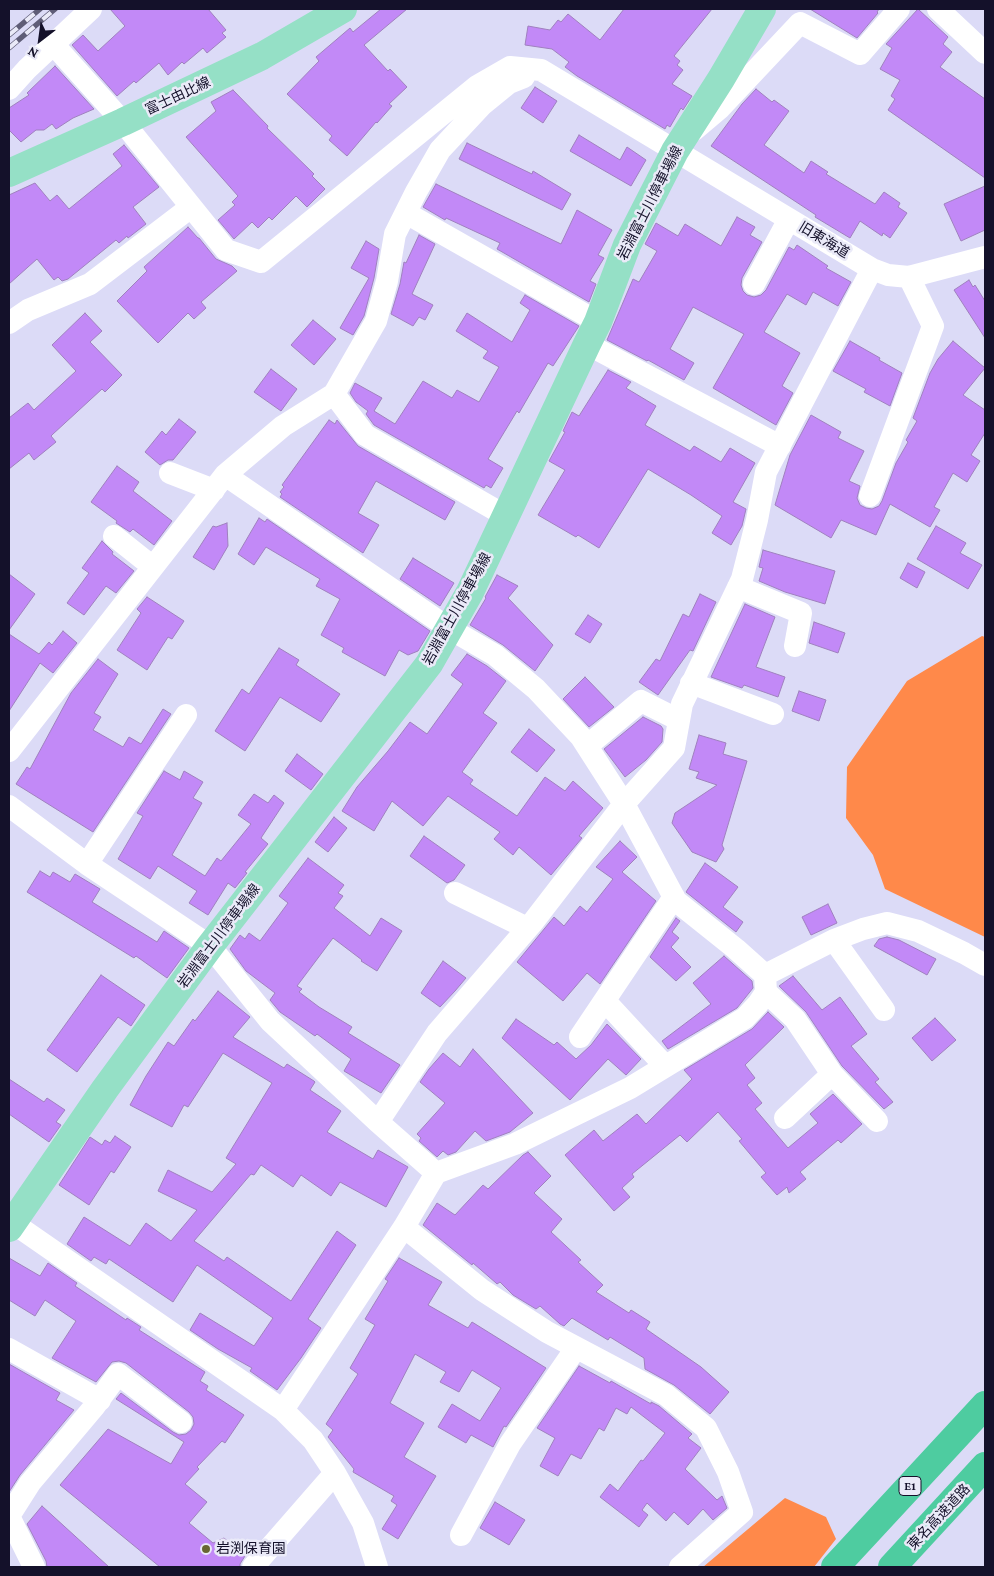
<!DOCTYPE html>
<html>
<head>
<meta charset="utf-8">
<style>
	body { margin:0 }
	#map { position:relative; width:994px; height:1576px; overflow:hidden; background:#dcdbf7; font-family:"Crimson Pro",serif }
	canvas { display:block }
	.frame { position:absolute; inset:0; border:10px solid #14112a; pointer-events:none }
	.north { position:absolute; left:15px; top:15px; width:50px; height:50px; -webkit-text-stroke:4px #eaeaf8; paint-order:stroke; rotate:210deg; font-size:14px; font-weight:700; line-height:20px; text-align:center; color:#14112a }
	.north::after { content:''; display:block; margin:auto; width:18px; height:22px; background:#14112a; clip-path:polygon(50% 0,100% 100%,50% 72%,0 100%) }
</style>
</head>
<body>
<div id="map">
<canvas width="994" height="1576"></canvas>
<div class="frame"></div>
<div class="north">N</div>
</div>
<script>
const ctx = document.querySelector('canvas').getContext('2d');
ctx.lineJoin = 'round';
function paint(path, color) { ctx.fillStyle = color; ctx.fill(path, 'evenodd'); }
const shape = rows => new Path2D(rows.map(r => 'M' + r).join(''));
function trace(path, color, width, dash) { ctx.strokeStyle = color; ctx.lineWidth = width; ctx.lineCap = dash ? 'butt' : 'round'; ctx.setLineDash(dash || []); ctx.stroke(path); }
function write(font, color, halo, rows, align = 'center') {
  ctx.font = font + ' "Crimson Pro","Noto Sans JP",serif'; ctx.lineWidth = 5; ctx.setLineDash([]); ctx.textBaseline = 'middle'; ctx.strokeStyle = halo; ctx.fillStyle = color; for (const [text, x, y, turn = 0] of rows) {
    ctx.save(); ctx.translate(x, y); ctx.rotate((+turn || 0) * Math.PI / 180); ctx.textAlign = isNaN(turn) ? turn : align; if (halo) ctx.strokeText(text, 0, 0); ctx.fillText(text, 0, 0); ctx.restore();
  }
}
paint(shape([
	[982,636,985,637,985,937,885,889,873,855,846,818,847,767,907,681],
	[785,1498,826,1517,836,1539,814,1567,703,1567]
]), '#ff894a');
const building = shape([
	[110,9,208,9,226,30,222,33,226,37,207,53,203,48,184,64,182,62,168,75,159,63,136,83,134,81,117,96,72,45,83,35,98,51,125,26,110,9],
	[381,9,407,9,364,45,388,71,390,69,407,87,389,104,392,106,377,123,376,122,347,156,329,140,332,136,287,94,319,61,316,57,350,28,353,32,381,9],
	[624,9,712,9,674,56,680,61,677,65,683,70,672,84,692,96,683,110,681,108,670,127,667,125,665,129,577,76,565,67,569,62,552,49,525,45,528,26,550,30,558,20,561,22,568,14,600,40,624,9],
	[810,9,879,9,877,12,878,13,857,38,810,9],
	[918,9,948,37,943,44,952,52,940,67,985,99,985,178,888,110,895,99,891,96,900,80,880,69,892,48,886,44,918,9],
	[55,66,94,109,73,118,56,129,52,124,44,130,36,130,21,142,9,130,9,108,29,95,27,93,55,66],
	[535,87,557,101,543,123,521,108,535,87],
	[756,89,772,102,774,100,789,111,764,145,804,173,811,161,828,172,826,174,875,204,884,192,900,203,898,207,907,213,890,238,883,233,882,236,860,221,850,238,815,217,816,215,711,146,742,104,756,89],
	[233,90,268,126,267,128,314,174,312,176,325,189,307,207,296,196,272,220,269,217,258,228,252,222,234,239,218,220,235,205,232,202,238,196,186,137,216,111,211,102,233,90],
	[579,135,620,160,627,147,646,160,631,186,570,151,579,135],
	[467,143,532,174,533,171,571,194,562,210,459,159,467,143],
	[124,145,159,187,133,207,146,224,128,238,127,236,119,243,116,240,68,279,62,281,58,277,54,280,37,259,9,284,9,195,35,183,50,201,57,195,69,209,122,166,113,154,124,145],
	[436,184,561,244,577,210,612,230,598,255,604,258,590,281,596,284,589,302,497,249,500,243,446,218,445,220,423,207,436,184],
	[985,186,985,230,961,241,944,204,985,186],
	[737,217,755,227,750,235,762,242,742,278,741,285,743,291,747,295,754,297,761,295,766,290,789,247,794,250,797,245,828,266,826,268,851,282,838,306,813,292,806,305,787,294,764,332,800,353,782,386,793,393,776,425,713,388,744,334,693,307,670,349,694,363,684,380,648,360,647,361,607,340,633,279,639,282,657,251,645,244,656,223,678,236,685,224,721,246,737,217],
	[188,227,198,238,199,238,216,259,232,266,237,271,201,302,206,308,194,319,188,313,158,343,117,301,147,271,144,267,188,227],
	[419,235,435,244,412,294,433,305,425,320,419,317,413,326,391,314,400,284,404,262,406,263,419,235],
	[366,241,379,249,374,278,364,316,353,335,340,328,369,278,351,268,366,241],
	[969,280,973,287,975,285,985,301,985,338,954,290,969,280],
	[525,295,579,326,553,366,548,363,519,413,517,411,488,459,503,468,491,488,486,485,484,488,374,425,366,414,368,411,356,402,350,393,355,383,382,398,374,411,395,424,423,381,452,398,457,390,479,402,499,367,483,358,488,351,456,331,467,313,512,342,530,310,520,303,525,295],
	[85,313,102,331,90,342,122,375,105,392,102,389,53,434,51,436,56,442,34,460,29,453,9,469,9,418,28,403,34,410,76,371,52,345,85,313],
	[313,320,336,339,314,365,291,345,313,320],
	[850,341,880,358,879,360,902,373,890,406,864,392,866,389,833,371,850,341],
	[953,341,985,368,963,395,985,410,985,433,971,455,980,461,967,482,953,473,934,507,940,510,930,527,890,504,876,535,841,520,831,538,775,505,790,455,811,415,841,432,838,438,864,451,849,481,860,486,857,498,860,505,866,508,872,509,879,506,882,501,896,463,908,442,906,440,917,421,913,418,930,373,938,359,953,341],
	[271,369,297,389,281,411,254,392,271,369],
	[608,370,631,382,626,388,656,406,645,425,690,451,694,446,721,462,730,448,755,463,733,502,746,509,742,526,731,545,712,533,722,516,691,495,648,469,599,548,578,535,576,537,538,515,565,470,549,461,565,432,563,431,572,412,579,416,608,370],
	[179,419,196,432,173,460,168,460,160,465,145,452,162,431,166,435,179,419],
	[329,420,335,424,337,420,358,446,455,502,445,520,376,481,358,513,379,525,363,553,280,497,282,494,280,492,284,487,282,485,329,420],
	[117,466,139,482,133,491,172,521,154,545,133,529,130,532,116,523,117,521,91,502,117,466],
	[259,518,265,522,267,519,430,631,418,651,408,655,399,650,385,676,342,652,344,648,321,635,340,599,316,586,320,579,266,547,254,565,238,554,259,518],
	[227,523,228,546,214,570,193,557,213,526,216,527,227,523],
	[936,526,966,543,960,553,982,565,968,589,917,559,936,526],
	[102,541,113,552,112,554,134,571,116,593,106,586,84,615,67,603,89,573,82,568,102,541],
	[763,550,835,571,825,604,785,592,759,581,763,568,759,567,763,550],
	[413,558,454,583,440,606,400,579,413,558],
	[908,563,925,572,917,588,900,578,908,563],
	[9,574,35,594,9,630,9,574],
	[497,575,518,586,508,598,553,645,535,671,503,645,470,625,486,598,485,597,497,575],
	[700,594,716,602,693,651,690,650,658,695,639,682,656,659,660,661,683,614,689,617,700,594],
	[147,597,184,621,172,639,168,637,147,670,117,650,141,613,137,609,147,597],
	[745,604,775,617,756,667,785,677,778,697,744,685,742,688,711,677,745,604],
	[588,615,602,624,590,643,575,634,588,615],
	[814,622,845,633,838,653,809,643,814,622],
	[63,631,77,643,53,673,40,663,9,711,9,634,39,654,49,642,52,645,63,631],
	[279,648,299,660,296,665,340,694,321,722,280,697,245,751,215,731,242,689,249,694,279,648],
	[467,654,487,666,506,681,483,713,497,723,462,772,473,780,470,784,517,816,545,777,565,791,573,781,603,808,579,836,582,838,551,875,519,847,513,855,494,839,500,832,448,796,423,826,392,801,374,831,342,811,357,787,388,751,410,722,427,734,463,684,451,675,467,654],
	[98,659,118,674,94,713,101,717,93,730,123,747,129,737,141,744,163,709,171,714,93,832,16,784,27,767,30,769,71,693,98,659],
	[585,677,614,707,589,727,563,699,585,677],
	[799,691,826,700,819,721,792,711,799,691],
	[643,717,661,726,663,729,662,742,646,760,625,777,604,749,643,717],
	[529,729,555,750,537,772,511,752,529,729],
	[699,735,726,743,723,754,747,761,722,845,724,849,716,862,692,852,672,823,675,813,717,785,696,778,699,772,689,769,699,735],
	[297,754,323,774,311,790,285,771,297,754],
	[164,771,180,780,184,771,203,782,193,798,202,803,172,855,205,876,217,858,221,861,251,824,238,815,254,794,268,803,274,795,284,803,261,838,268,844,245,872,247,873,235,888,228,883,208,915,189,903,197,891,158,866,150,879,118,859,143,816,137,813,164,771],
	[334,817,347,828,328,852,315,842,334,817],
	[424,836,465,865,454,880,447,883,410,856,424,836],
	[620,841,637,857,622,872,656,901,600,984,587,973,563,1001,517,962,554,917,564,926,580,906,587,912,613,879,596,867,620,841],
	[308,858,344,885,338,893,343,896,334,908,370,936,381,918,402,931,377,971,361,961,362,960,333,938,297,986,302,989,299,992,319,1007,352,1027,348,1033,400,1065,381,1093,344,1071,351,1059,317,1034,315,1036,280,1012,270,1000,275,993,246,971,230,949,240,935,245,939,249,933,260,941,288,903,279,896,308,858],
	[705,863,738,887,723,907,743,922,736,932,686,892,705,863],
	[40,871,50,877,53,872,70,882,75,874,100,889,92,902,157,942,164,931,189,948,167,978,136,956,134,958,27,892,40,871],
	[828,904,837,923,811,935,802,917,828,904],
	[676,918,680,921,672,932,679,938,671,947,691,967,676,981,650,957,676,918],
	[887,937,899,940,936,959,927,975,874,946,879,939,887,937],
	[724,956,752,981,753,988,737,1008,668,1049,662,1041,711,1004,693,983,724,956],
	[443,961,466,978,455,991,440,1007,421,993,443,961],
	[101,975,145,1005,131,1026,118,1017,77,1072,47,1050,101,975],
	[793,976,822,1010,840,997,867,1034,851,1046,879,1079,875,1082,893,1102,884,1109,842,1066,806,1012,779,986,793,976],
	[218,991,250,1017,233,1037,284,1068,287,1064,314,1081,315,1082,310,1090,341,1111,327,1132,373,1159,378,1150,408,1167,386,1207,340,1182,331,1196,301,1175,293,1187,261,1165,254,1175,251,1174,194,1241,224,1261,227,1257,291,1301,337,1231,356,1245,308,1319,321,1328,301,1358,277,1390,250,1371,252,1368,218,1349,190,1330,200,1313,254,1346,273,1318,197,1265,173,1302,109,1259,106,1264,94,1257,91,1261,67,1244,84,1217,130,1246,146,1223,171,1241,197,1210,158,1191,168,1170,212,1192,236,1164,226,1158,272,1083,223,1053,188,1107,184,1105,172,1127,130,1105,146,1076,168,1042,174,1046,193,1019,195,1021,218,991],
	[768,1012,784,1027,745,1065,755,1078,747,1085,762,1103,755,1109,788,1148,818,1123,810,1114,833,1094,862,1124,841,1143,838,1140,800,1172,806,1179,789,1193,787,1187,777,1195,761,1177,766,1173,739,1141,742,1139,718,1112,687,1142,680,1135,632,1174,634,1177,622,1188,630,1197,614,1211,565,1155,594,1130,603,1141,637,1114,646,1124,692,1079,684,1070,752,1029,768,1012],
	[935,1018,956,1040,932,1061,912,1038,935,1018],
	[516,1019,554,1045,557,1042,576,1059,591,1045,607,1024,641,1059,626,1075,608,1059,570,1100,502,1038,516,1019],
	[473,1049,533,1113,510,1132,486,1141,475,1131,456,1152,448,1155,443,1151,437,1157,419,1141,421,1138,417,1134,445,1103,420,1082,429,1069,443,1053,460,1067,473,1049],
	[9,1079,44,1102,47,1098,65,1110,56,1122,61,1125,49,1142,9,1114,9,1079],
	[115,1136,131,1147,114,1173,111,1171,89,1205,59,1185,90,1137,102,1145,105,1140,110,1143,115,1136],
	[528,1152,551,1176,534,1193,562,1219,551,1232,581,1260,578,1262,603,1285,596,1292,629,1313,631,1310,650,1322,646,1329,701,1367,729,1392,710,1414,674,1385,645,1369,644,1358,610,1337,608,1340,572,1318,564,1326,560,1324,540,1306,536,1309,513,1295,500,1282,497,1284,496,1283,473,1263,472,1265,423,1225,437,1203,455,1215,483,1185,488,1189,523,1155,528,1152],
	[9,1258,40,1276,48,1263,77,1283,75,1286,126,1320,127,1318,141,1327,139,1330,205,1372,200,1381,208,1386,206,1390,244,1415,225,1443,222,1441,197,1467,199,1469,185,1484,207,1502,189,1523,213,1543,224,1538,245,1556,240,1564,240,1567,160,1567,60,1485,108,1429,171,1464,184,1442,116,1399,121,1393,173,1432,179,1435,186,1434,191,1430,194,1424,193,1417,189,1412,126,1363,119,1361,112,1362,96,1382,52,1358,76,1321,45,1300,35,1316,9,1300,9,1258],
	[399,1258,442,1282,428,1305,468,1328,472,1322,546,1368,506,1427,504,1426,493,1447,471,1435,466,1443,438,1427,452,1404,480,1421,501,1388,472,1370,459,1392,440,1382,446,1372,415,1354,390,1403,424,1423,404,1457,436,1476,398,1539,382,1529,397,1505,391,1501,394,1496,353,1472,354,1469,328,1437,333,1430,326,1424,358,1374,350,1368,375,1325,365,1319,388,1281,385,1279,399,1258],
	[9,1364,60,1393,56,1400,74,1410,20,1475,9,1492,9,1364],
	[579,1366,610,1383,611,1381,651,1404,651,1402,659,1406,692,1434,688,1438,701,1448,685,1469,717,1500,722,1496,727,1508,713,1520,703,1509,688,1525,674,1512,666,1521,647,1503,642,1510,648,1515,639,1527,600,1497,610,1484,618,1491,641,1460,643,1461,665,1433,631,1407,627,1414,616,1408,604,1431,599,1428,581,1459,571,1454,558,1476,540,1466,555,1438,537,1428,579,1366],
	[495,1502,525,1520,509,1545,480,1528,495,1502],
	[42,1506,109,1567,47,1567,46,1561,27,1524,42,1506]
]);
paint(building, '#c289f7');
trace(building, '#9f80be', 1);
trace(shape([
	[938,9,985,53],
	[54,45,123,122,226,250,261,262,477,86,510,67,541,70,872,269,888,275,909,277,985,257],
	[9,89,27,69,91,9],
	[694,130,720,108,800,23,860,54,899,9],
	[406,213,598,322],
	[754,284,789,219],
	[9,323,28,310,90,284,191,207],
	[587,344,780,446],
	[334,394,365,435,506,516],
	[170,473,214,490],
	[225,475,450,629,495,655,536,689,581,737,624,804,676,901,736,949,765,975,766,992,758,1004,745,1018,630,1088,515,1144,436,1173,404,1227,283,1410],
	[870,496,933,326,909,277],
	[114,536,153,567],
	[738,587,801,613,795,646],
	[691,683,773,714],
	[587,746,641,701,679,720],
	[9,751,225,475,283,426,334,394,376,321,387,281,395,234,416,192,440,150,482,105,509,83,524,77],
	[9,806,87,864,210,946,270,1021,378,1122,436,1173],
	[87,864,186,715],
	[455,893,527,928],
	[834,940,884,1010],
	[765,975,834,940,863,929,887,923,918,931,964,953,985,965],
	[766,992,795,1019,832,1074,877,1121],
	[605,1001,665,1066],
	[580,1037,674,897],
	[785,1118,832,1074],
	[378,1122,437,1033,533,922,624,804,674,748,682,704,742,579,757,520,766,472,872,269],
	[13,1223,283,1410,313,1440,335,1473,363,1523,377,1567],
	[404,1227,482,1290,547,1332,666,1395,706,1428,728,1472,742,1512,680,1567],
	[9,1349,100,1400],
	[461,1535,510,1444,576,1348],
	[34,1567,9,1516,30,1483,94,1407,118,1374,181,1422],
	[253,1567,335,1473]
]), '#fff', 22);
trace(shape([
	[9,173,123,122,262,56,343,9],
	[9,1228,105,1089,210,946,429,664,470,592,587,344,598,322,627,245,675,151,721,79,762,9]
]), '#95e0c6', 28);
trace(shape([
	[835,1567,985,1405],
	[892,1567,985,1466]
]), '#4ecca0', 28);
const rail = shape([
	[9,35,40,9],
	[9,48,55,9]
]);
trace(rail, '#5f5d77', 5.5);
trace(rail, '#eaeaf8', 4, [11]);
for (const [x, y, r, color] of [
	[206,1549,5,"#686632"]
]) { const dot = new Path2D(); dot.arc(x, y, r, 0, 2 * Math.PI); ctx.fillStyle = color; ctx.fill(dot); trace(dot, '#eaeaf8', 2); }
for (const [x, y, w] of [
	[910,1486,22]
]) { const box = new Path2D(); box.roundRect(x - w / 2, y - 9.5, w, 19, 4); ctx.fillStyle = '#eaeaf8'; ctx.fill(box); trace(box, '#14112a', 1); }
write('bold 12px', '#14112a', null, [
	["E1",910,1486]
]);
write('14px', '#14112a', '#eaeaf8', [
	["富士由比線",178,96,-25],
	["岩淵富士川停車場線",650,203,-63],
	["旧東海道",824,240,31],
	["岩淵富士川停車場線",457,609,-61],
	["岩淵富士川停車場線",219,936,-53],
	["東名高速道路",939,1517,-47]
]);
write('14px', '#14112a', '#eaeaf8', [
	["岩渕保育園",216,1549]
], 'left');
</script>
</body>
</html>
